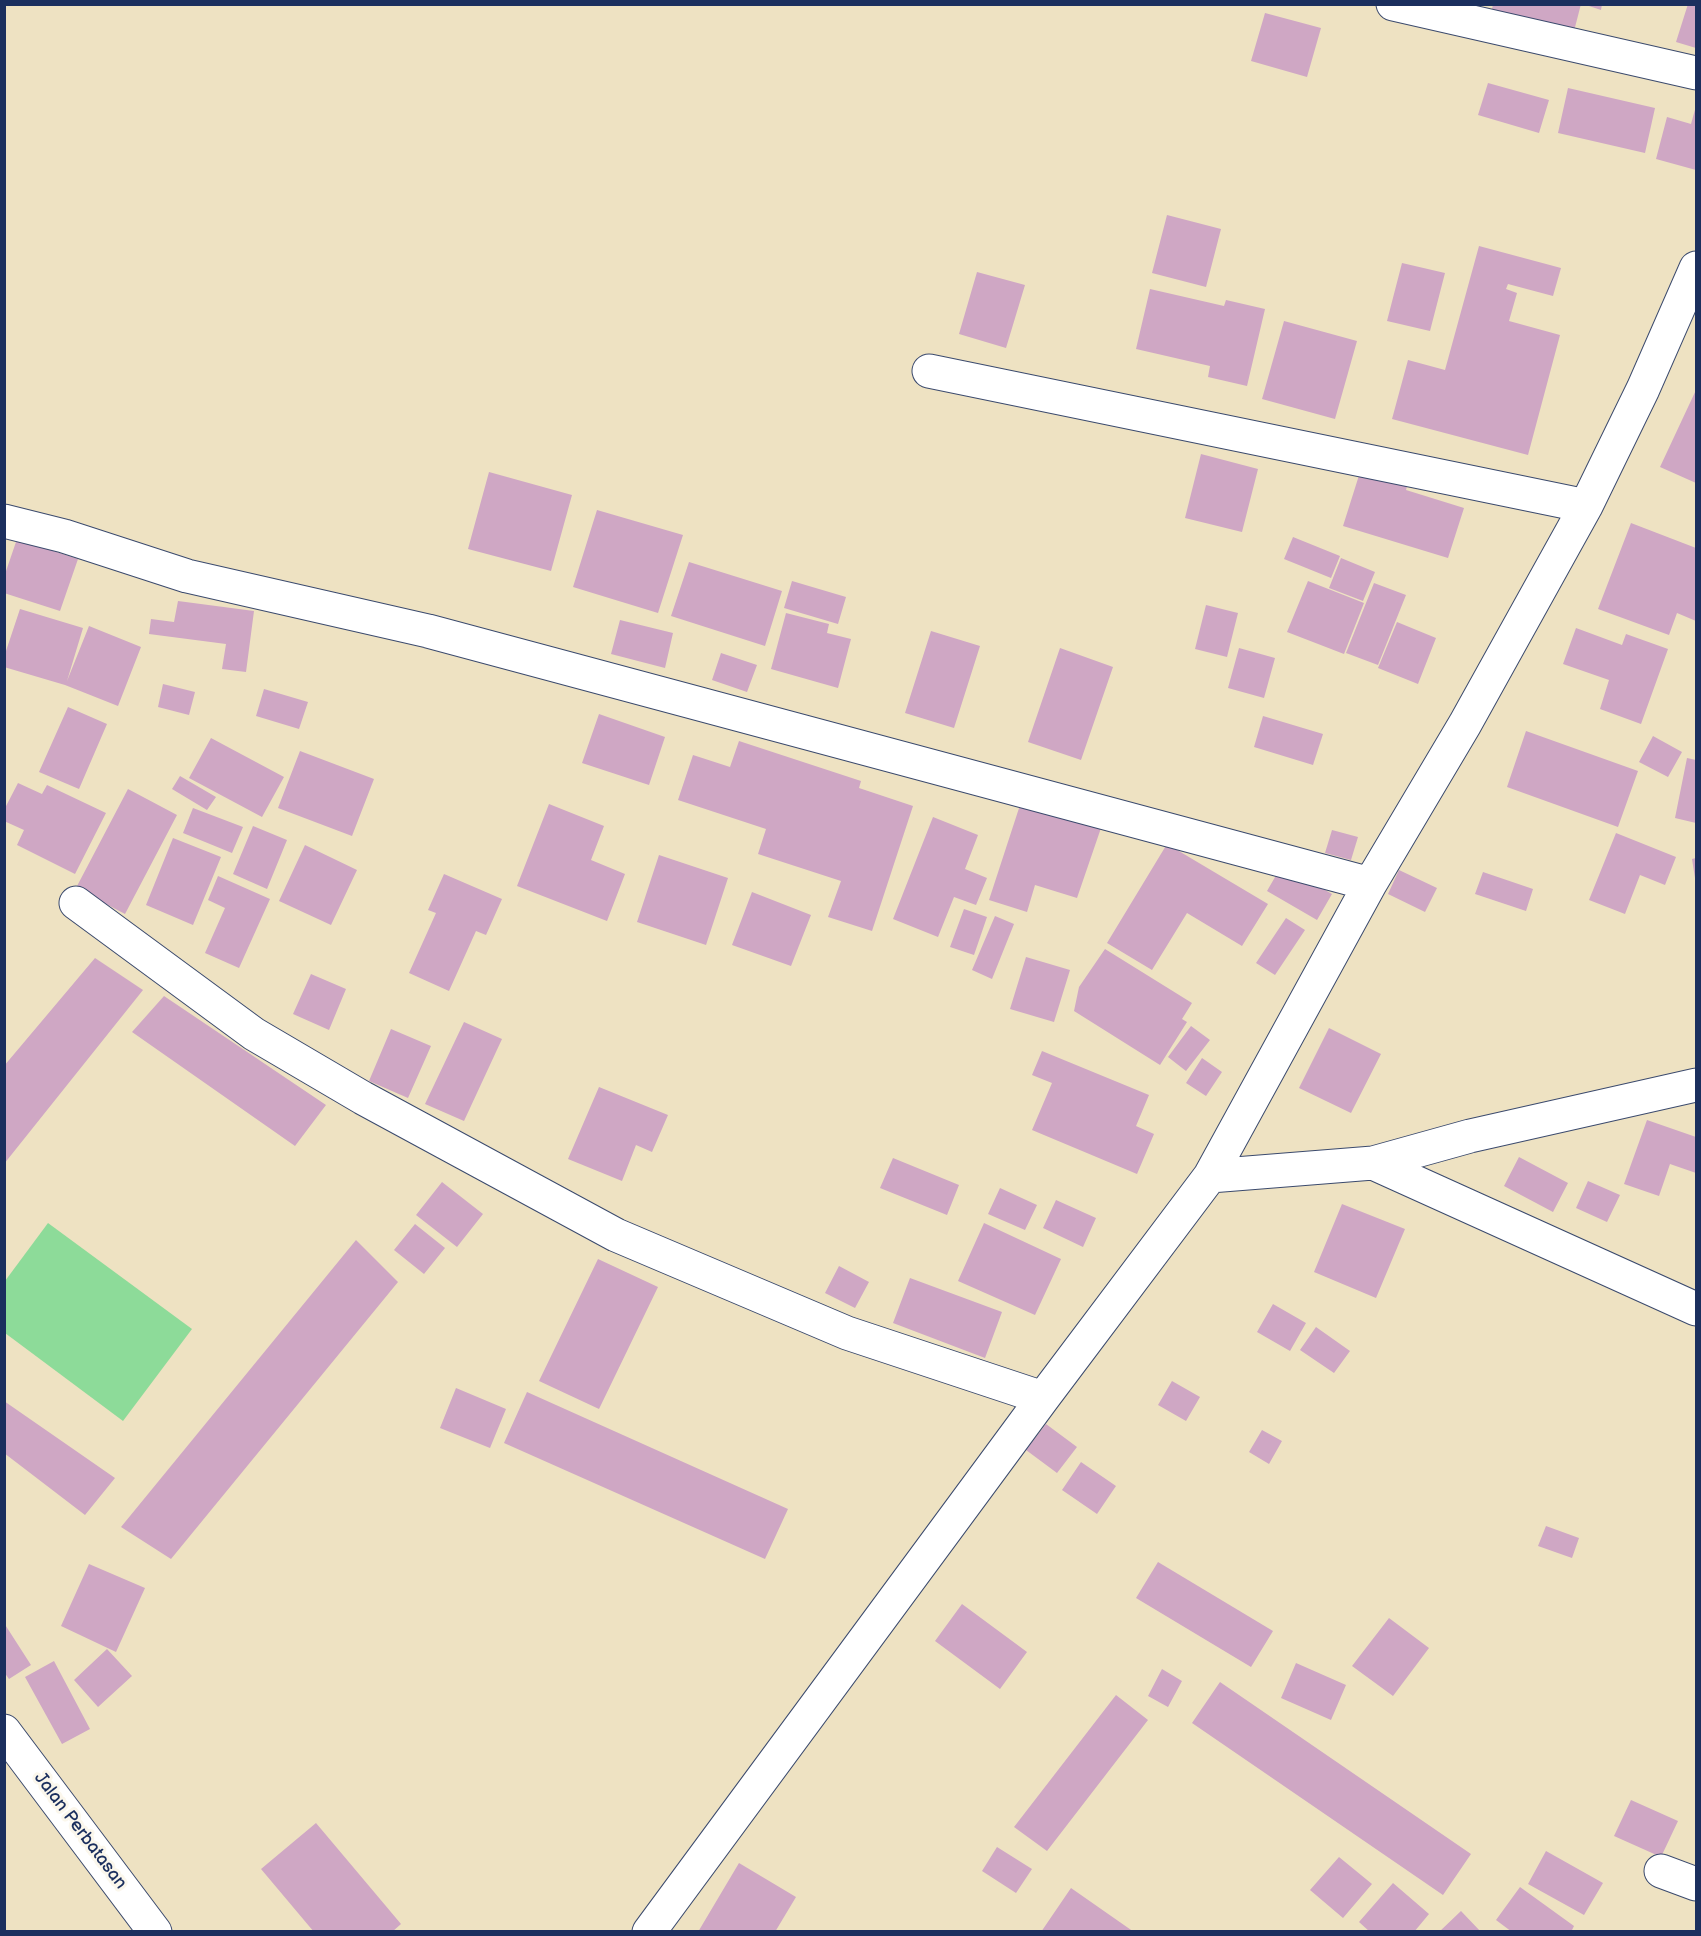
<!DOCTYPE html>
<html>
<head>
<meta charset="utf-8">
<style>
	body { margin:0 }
	#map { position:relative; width:1701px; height:1936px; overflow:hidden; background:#eee2c2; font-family:"Balsamiq Sans",sans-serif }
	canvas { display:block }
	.frame { position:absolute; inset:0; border:6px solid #1b2f5e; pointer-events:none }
</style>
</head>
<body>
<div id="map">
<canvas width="1701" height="1936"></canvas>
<div class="frame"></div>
</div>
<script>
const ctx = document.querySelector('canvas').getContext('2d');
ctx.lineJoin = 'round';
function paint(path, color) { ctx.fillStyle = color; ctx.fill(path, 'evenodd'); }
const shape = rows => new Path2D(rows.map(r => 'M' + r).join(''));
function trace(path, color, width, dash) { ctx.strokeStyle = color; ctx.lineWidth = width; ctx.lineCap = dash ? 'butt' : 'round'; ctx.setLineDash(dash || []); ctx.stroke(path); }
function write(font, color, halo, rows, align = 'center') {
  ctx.font = font + ' "Balsamiq Sans",sans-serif'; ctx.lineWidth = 6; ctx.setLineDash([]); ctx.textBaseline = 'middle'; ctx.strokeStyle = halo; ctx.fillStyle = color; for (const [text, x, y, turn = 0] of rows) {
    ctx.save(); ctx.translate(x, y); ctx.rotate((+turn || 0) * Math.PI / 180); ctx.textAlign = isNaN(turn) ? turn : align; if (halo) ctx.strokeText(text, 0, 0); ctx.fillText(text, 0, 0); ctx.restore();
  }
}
paint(shape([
	[48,1223,192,1329,123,1421,5,1333,5,1281]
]), '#8ddb99');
paint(shape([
	[1493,4,1581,4,1573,35,1491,15],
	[1583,4,1602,4,1601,10],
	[1688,4,1696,4,1696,48,1676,42],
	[1265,13,1321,28,1307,77,1251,61],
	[1488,83,1549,100,1539,133,1478,115],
	[1568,88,1655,108,1645,153,1558,133],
	[1696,106,1696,170,1656,159,1667,117,1691,124],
	[1167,215,1221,229,1206,287,1152,273],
	[1479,246,1561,268,1553,296,1508,284,1506,289,1517,293,1509,321,1560,335,1528,455,1392,419,1408,360,1445,370],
	[1402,263,1445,273,1430,331,1387,321],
	[977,272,1025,285,1006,348,959,334],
	[1150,289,1224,306,1226,300,1265,309,1247,386,1208,377,1210,366,1136,349],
	[1284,321,1357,341,1335,419,1262,399],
	[1696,390,1696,483,1660,467],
	[1201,454,1258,469,1242,532,1185,518],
	[1361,469,1408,483,1406,490,1464,508,1448,558,1343,526],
	[489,472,572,495,551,571,468,549],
	[597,510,683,535,658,613,573,587],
	[1631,523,1696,548,1696,621,1677,613,1669,635,1598,609],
	[1293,537,1340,556,1331,578,1284,559],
	[17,539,78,559,60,611,4,593,4,577],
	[1341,558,1375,572,1363,601,1329,588],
	[689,562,782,591,765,646,671,616],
	[792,581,846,597,838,624,784,608],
	[1308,581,1364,603,1344,654,1287,632],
	[1374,583,1406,595,1378,665,1346,653],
	[178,601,254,611,246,672,222,669,226,644,149,634,151,619,174,622],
	[1206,605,1238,613,1227,657,1195,649],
	[20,609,83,628,67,681,89,626,141,647,118,706,65,685,4,667,4,657],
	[786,613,829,624,827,633,851,639,838,688,771,669],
	[620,620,673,633,665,668,611,654],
	[1397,622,1436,638,1418,684,1378,668],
	[1576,628,1622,645,1626,634,1668,649,1641,724,1600,709,1609,680,1563,664],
	[931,631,980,646,954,728,905,713],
	[1060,648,1113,667,1081,760,1028,742],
	[1239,648,1275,658,1264,698,1228,688],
	[721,653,757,665,747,692,712,680],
	[163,684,195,692,189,715,158,707],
	[264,689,308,702,299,729,256,716],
	[68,707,107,724,79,789,39,772],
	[599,714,665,737,649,785,582,763],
	[1263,716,1323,734,1313,765,1254,747],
	[1526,731,1638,771,1618,827,1507,787],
	[1653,736,1682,752,1668,777,1639,762],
	[211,738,284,777,262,817,189,778],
	[739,741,861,781,859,788,913,806,872,931,828,917,841,881,758,854,766,829,678,800,693,755,730,767],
	[300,751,374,779,352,836,278,808],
	[1687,758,1696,760,1696,823,1675,818],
	[180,776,216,797,207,810,172,789],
	[18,783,42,794,47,785,106,813,75,874,17,845,24,830,4,821,4,810],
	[128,789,177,815,125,914,76,888],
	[1021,802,1101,828,1077,898,1035,885,1027,912,989,900],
	[549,804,604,826,591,860,625,874,607,921,517,886],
	[193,808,243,827,232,853,183,833],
	[933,817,978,835,965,869,987,878,976,905,954,897,938,937,893,919],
	[253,826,287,840,267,889,233,874],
	[1332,830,1358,837,1351,860,1325,853],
	[1616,833,1676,857,1665,885,1640,875,1625,914,1589,900],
	[173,838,221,857,193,925,146,905],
	[1167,844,1268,904,1242,946,1187,913,1152,970,1107,943],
	[305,845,357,870,331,925,279,901],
	[659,855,728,878,706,945,637,922],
	[1696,858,1696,878,1695,878,1692,859],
	[1282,865,1332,894,1317,920,1267,891],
	[1399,870,1437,888,1425,912,1388,894],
	[1483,872,1533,889,1526,911,1475,894],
	[444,874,502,899,486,935,476,931,449,991,409,973,436,913,428,910],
	[218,876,270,899,239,968,205,953,225,908,208,900],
	[752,892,811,915,791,966,732,945],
	[964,909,987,917,974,955,950,947],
	[995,916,1014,924,992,979,972,970],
	[1286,918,1305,930,1275,975,1256,963],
	[1105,949,1192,1003,1182,1019,1187,1022,1160,1065,1074,1011,1079,987],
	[1026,957,1070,970,1054,1022,1010,1009],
	[95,958,143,990,4,1164,4,1066],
	[311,974,346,989,329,1030,293,1014],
	[164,996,326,1105,295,1146,132,1032],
	[464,1022,502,1039,464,1121,425,1104],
	[1191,1026,1210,1040,1186,1071,1168,1057],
	[1329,1028,1381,1054,1351,1113,1299,1088],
	[391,1029,431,1046,408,1098,369,1081],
	[1042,1051,1149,1095,1136,1126,1154,1134,1137,1174,1032,1130,1052,1083,1032,1075],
	[1202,1058,1222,1072,1206,1096,1186,1083],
	[599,1087,668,1115,652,1152,636,1145,622,1181,568,1159],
	[1647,1120,1696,1137,1696,1173,1670,1164,1659,1196,1624,1184],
	[1519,1157,1568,1183,1553,1212,1504,1186],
	[893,1158,959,1185,947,1215,880,1188],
	[1588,1181,1620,1195,1607,1222,1576,1208],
	[442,1182,483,1214,457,1247,416,1215],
	[1000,1188,1037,1205,1025,1230,988,1214],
	[1056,1200,1096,1218,1083,1247,1043,1228],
	[1342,1204,1405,1229,1376,1298,1314,1272],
	[984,1223,1061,1259,1035,1315,958,1281],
	[415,1224,445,1248,424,1274,394,1250],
	[356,1240,398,1282,171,1559,121,1527],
	[598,1259,658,1287,599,1409,539,1381],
	[839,1266,869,1282,855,1308,825,1293],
	[910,1278,1002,1312,985,1358,893,1323],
	[1273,1304,1306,1323,1290,1351,1257,1332],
	[1316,1327,1350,1351,1334,1373,1300,1350],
	[1172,1381,1200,1397,1186,1421,1158,1405],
	[456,1388,506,1409,490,1448,440,1428],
	[527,1392,788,1509,765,1559,504,1443],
	[4,1401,115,1478,85,1515,4,1453],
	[1046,1424,1077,1447,1057,1473,1026,1450],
	[1262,1430,1282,1441,1269,1464,1249,1452],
	[1081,1462,1116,1486,1097,1514,1062,1490],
	[1546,1526,1579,1538,1572,1558,1538,1546],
	[1158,1562,1273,1631,1251,1667,1136,1598],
	[89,1564,145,1588,116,1652,61,1626],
	[962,1604,1027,1652,1000,1689,935,1641],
	[1389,1618,1429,1648,1393,1696,1352,1666],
	[4,1623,31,1665,9,1679,4,1672],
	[107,1649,132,1676,98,1707,74,1680],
	[54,1661,90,1729,62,1744,25,1677],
	[1296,1663,1346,1685,1331,1720,1281,1698],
	[1162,1669,1182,1681,1168,1707,1148,1696],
	[1220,1682,1471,1854,1443,1895,1192,1723],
	[1116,1695,1148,1720,1047,1851,1014,1827],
	[1631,1800,1678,1821,1661,1857,1614,1836],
	[316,1823,401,1924,392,1932,314,1932,261,1869],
	[997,1847,1032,1869,1016,1893,982,1871],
	[1546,1851,1603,1883,1584,1915,1528,1884],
	[1339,1857,1372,1884,1343,1918,1310,1890],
	[739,1863,796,1897,775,1932,698,1932],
	[1393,1883,1429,1914,1414,1932,1370,1932,1359,1922],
	[1520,1887,1574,1926,1571,1932,1512,1932,1496,1920],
	[1071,1888,1134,1932,1041,1932],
	[1461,1911,1481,1932,1439,1932]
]), '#cfa7c4');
const minor = shape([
	[1393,4,1696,73],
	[929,371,1586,506],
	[4,521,64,536,187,576,428,631,1370,884],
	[76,903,254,1034,363,1098,616,1235,847,1333,1043,1398],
	[1373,1163,1696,1309],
	[1210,1176,1373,1163,1470,1136,1696,1085],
	[4,1731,155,1932],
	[1661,1871,1696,1884],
	[649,1932,1043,1398,1210,1176,1370,884,1465,724,1586,506,1643,389,1696,268]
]);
trace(minor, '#3b4a6d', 35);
trace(minor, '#fff', 33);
write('18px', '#1b2f5e', '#fbf7ec', [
	["Jalan Perbatasan",80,1831,53]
]);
</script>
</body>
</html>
